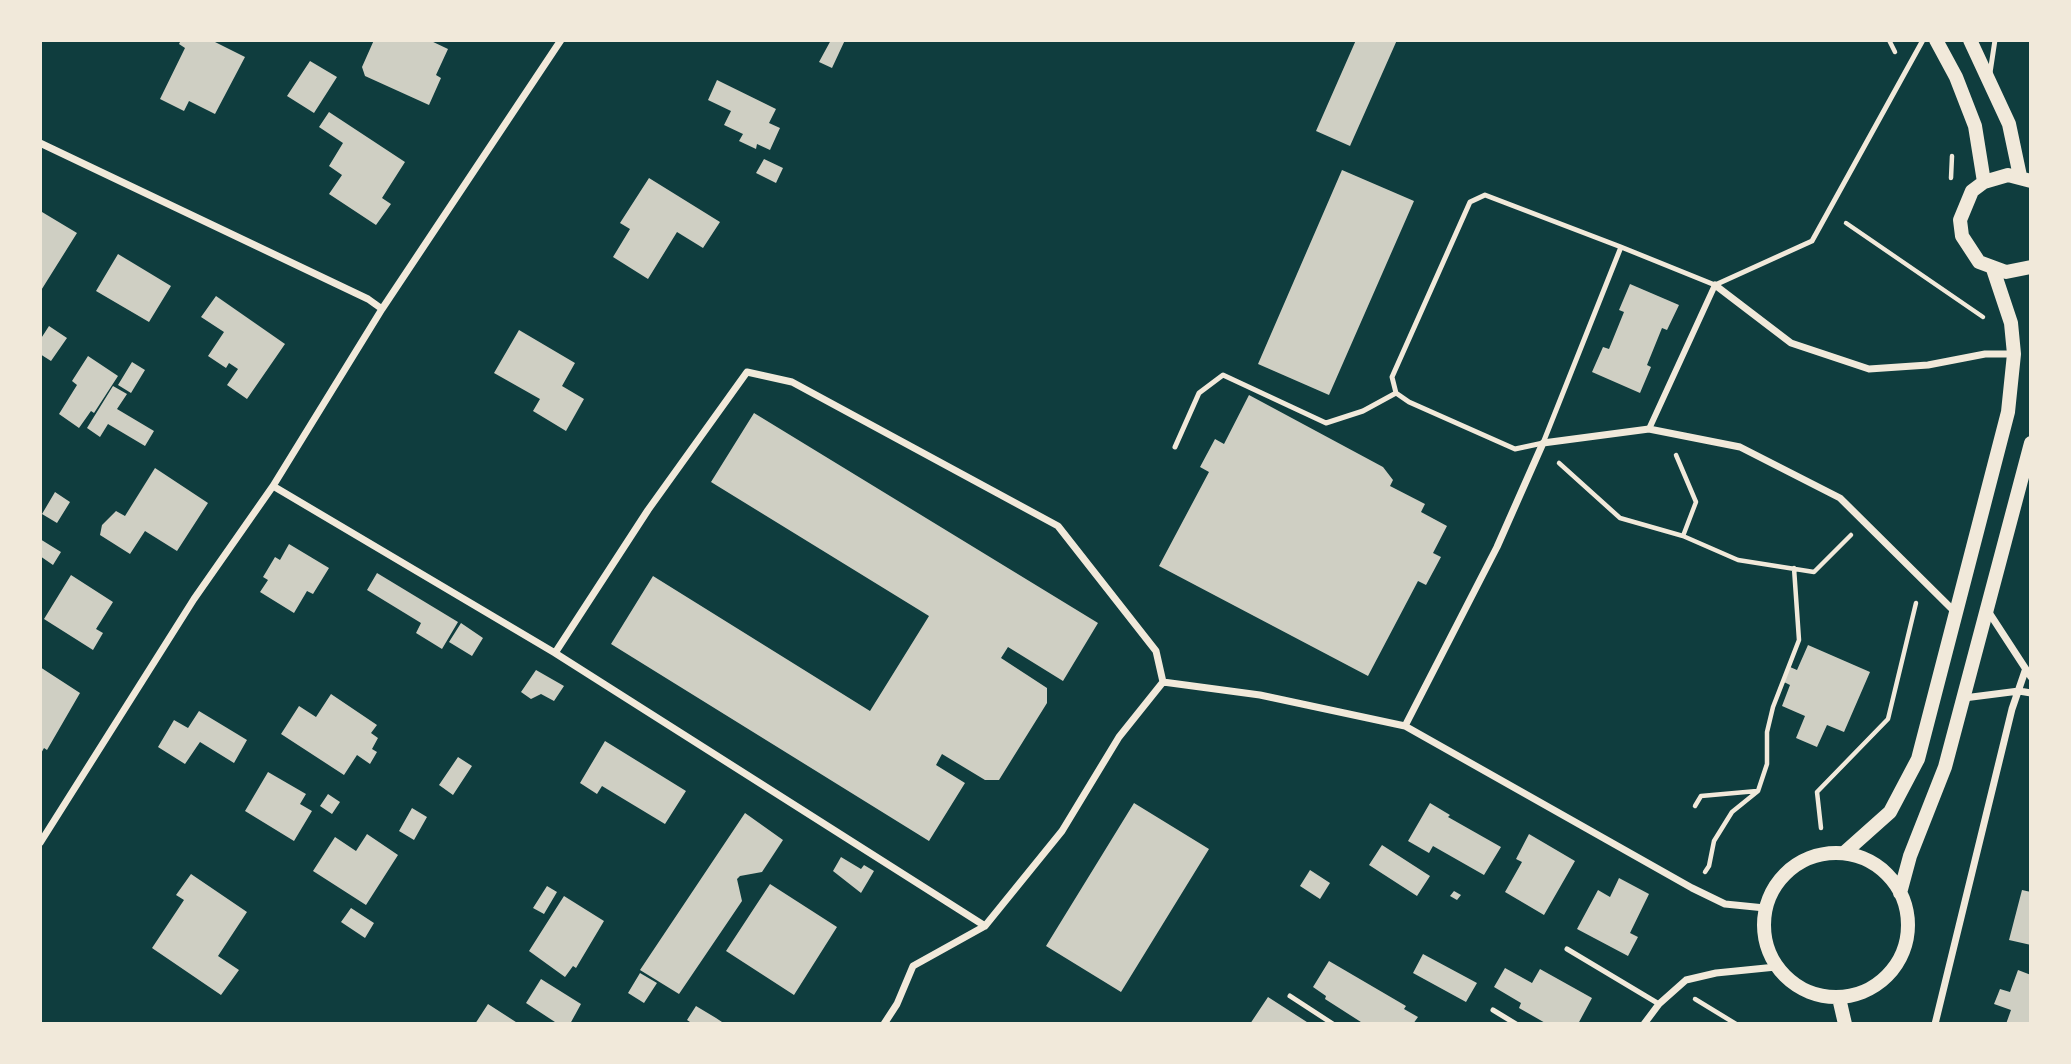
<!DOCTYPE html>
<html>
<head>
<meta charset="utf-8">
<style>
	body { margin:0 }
	#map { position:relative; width:2071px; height:1064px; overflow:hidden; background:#0f3d3e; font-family:Signika,sans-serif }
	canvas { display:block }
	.frame { position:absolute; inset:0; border:42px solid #f1e9da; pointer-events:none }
</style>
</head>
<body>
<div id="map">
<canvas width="2071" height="1064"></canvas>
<div class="frame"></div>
</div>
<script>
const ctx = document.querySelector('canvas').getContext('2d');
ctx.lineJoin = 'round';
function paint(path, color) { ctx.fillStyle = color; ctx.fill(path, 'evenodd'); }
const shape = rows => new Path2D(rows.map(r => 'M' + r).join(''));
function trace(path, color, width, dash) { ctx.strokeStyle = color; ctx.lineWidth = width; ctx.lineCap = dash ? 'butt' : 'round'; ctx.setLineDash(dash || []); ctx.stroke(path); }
paint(shape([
	[181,40,211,40,245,57,215,114,189,101,184,111,160,99,185,48,179,44],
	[374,40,429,40,448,49,436,75,441,78,429,105,365,76,362,67],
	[831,40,845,40,832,68,819,62],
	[1356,40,1397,40,1350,146,1316,131],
	[310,61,337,77,314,113,287,96],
	[717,80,776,109,769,123,780,128,770,150,757,144,756,149,739,141,743,134,724,125,731,111,708,100],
	[329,112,405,162,382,198,391,204,376,225,329,194,342,175,329,166,343,143,319,127],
	[764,159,783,168,776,183,756,173],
	[1342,170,1414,201,1329,395,1258,364],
	[649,178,720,222,703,248,677,232,648,279,613,257,630,229,620,223],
	[42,212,77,233,40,292,40,215],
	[118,254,171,286,149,322,96,291],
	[1630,284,1679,305,1667,330,1662,328,1647,365,1651,367,1640,393,1592,372,1603,347,1609,349,1624,312,1619,310],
	[216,296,285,344,247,399,227,385,238,369,229,363,226,368,208,356,224,332,201,317],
	[49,326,67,338,51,361,40,354,40,340],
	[519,330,575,363,562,386,584,399,566,431,533,411,540,399,494,373],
	[88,356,118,376,94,413,91,411,79,428,59,414,77,385,72,381],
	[132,362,145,370,131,393,118,385],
	[113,386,127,394,117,409,154,431,145,446,108,424,100,437,87,428],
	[1249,395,1383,467,1393,480,1390,486,1425,504,1421,512,1447,526,1433,553,1441,557,1426,585,1418,581,1368,676,1159,566,1209,472,1200,467,1215,439,1224,444],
	[754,413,1098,623,1063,681,1008,647,1001,658,1047,688,1047,703,999,780,985,780,942,754,936,765,965,783,929,841,611,644,653,576,870,711,929,616,711,482],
	[155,468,208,503,177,551,145,531,130,554,100,535,102,525,116,511,125,516],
	[55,492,70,502,57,523,42,514],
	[40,539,61,552,53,565,40,556],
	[289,544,329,568,313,594,307,591,294,613,260,592,268,580,263,577,275,557,280,560],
	[377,573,458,622,442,649,416,633,421,623,367,590],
	[71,575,113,602,96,629,103,633,93,650,44,619],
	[461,623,483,638,472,656,449,642],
	[1808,645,1870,672,1844,732,1827,725,1817,747,1796,738,1805,716,1782,706,1790,685,1784,682,1790,667,1797,670],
	[40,667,80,693,47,750,44,748,40,755],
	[536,670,564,686,554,701,541,694,531,699,521,692],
	[331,694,377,725,371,733,378,738,372,749,377,752,370,764,357,755,344,775,281,734,299,706,316,717],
	[199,711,247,740,234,763,200,742,185,764,158,747,174,720,188,728],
	[605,741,686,791,665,824,602,786,597,794,580,783],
	[458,757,472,766,453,795,439,785],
	[268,772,306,794,300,804,312,811,294,841,245,811],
	[328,794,340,802,332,814,320,806],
	[1134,803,1209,849,1121,992,1046,946],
	[1430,803,1450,815,1448,817,1501,847,1484,875,1433,846,1429,853,1408,841],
	[412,808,427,817,414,840,399,831],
	[745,813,783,840,762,872,740,876,737,879,742,901,679,994,640,970],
	[367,834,398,855,366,905,313,871,335,837,356,851],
	[1529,834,1575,861,1544,915,1505,892,1522,862,1516,859],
	[1382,845,1430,876,1417,896,1369,865],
	[841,857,861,869,864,865,874,871,861,893,833,871],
	[1310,870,1330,883,1320,899,1300,886],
	[191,874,247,912,218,956,239,970,221,995,152,948,184,900,176,895],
	[1619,878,1649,894,1630,933,1638,937,1628,956,1577,929,1598,890,1610,897],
	[770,884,837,927,794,995,726,951],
	[547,886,557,892,544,914,533,908],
	[2022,890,2031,892,2031,945,2009,940],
	[1454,891,1461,895,1457,900,1450,896],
	[564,896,604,921,576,968,573,966,565,977,529,951],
	[351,908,374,923,365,938,341,922],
	[1423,954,1477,983,1466,1002,1413,973],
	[1329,961,1406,1006,1404,1009,1418,1017,1413,1024,1364,1024,1325,999,1326,996,1313,987],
	[1505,968,1532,983,1540,969,1592,998,1578,1024,1547,1024,1519,1008,1521,1003,1494,987],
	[2018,970,2031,975,2031,1024,2006,1024,2011,1010,1994,1004,2000,989,2010,992],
	[640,973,657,983,644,1003,628,993],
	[541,979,581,1004,570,1024,558,1024,526,1003],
	[1268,997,1310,1024,1250,1024],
	[488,1004,519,1024,475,1024],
	[696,1006,716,1018,725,1024,693,1024,687,1020]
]), '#cfcfc3');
trace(shape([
	[1889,40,1895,52],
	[1951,178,1952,156],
	[1846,223,1983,317],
	[1676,455,1696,502,1683,536],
	[1559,463,1620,518,1683,536,1738,560,1814,572,1851,535],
	[1695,806,1701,796,1757,791],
	[1821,828,1817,792,1888,719,1916,603],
	[1705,872,1709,866,1714,841,1732,812,1758,791,1767,764,1767,732,1773,707,1799,640,1794,568],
	[1695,999,1736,1024]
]), '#f1e9da', 4.5);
trace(shape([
	[1990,73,1995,40],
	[1621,247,1543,443,1515,449,1409,402,1396,393,1392,377,1470,202,1485,195,1621,247,1715,285,1812,241,1923,40],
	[1175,447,1199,393,1223,375,1326,423,1363,411,1396,393],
	[1567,949,1659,1004],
	[1290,996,1333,1024],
	[1493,1010,1516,1024]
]), '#f1e9da', 5);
trace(shape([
	[1649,429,1715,285]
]), '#f1e9da', 6);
trace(shape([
	[40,143,368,299,382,309],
	[1715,285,1791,343,1869,369,1928,365,1985,354,2014,354],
	[273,486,555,653,985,926],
	[1988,611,2031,677],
	[555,653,648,510,747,372,792,382,1058,526,1156,651,1163,682],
	[1964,698,2019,691,2031,693],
	[1405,726,1497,547,1543,443,1649,429,1740,447,1840,498,1954,611],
	[40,843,194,599,273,486,382,309,561,40],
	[884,1024,897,1004,913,966,985,926,1062,831,1119,737,1163,682,1260,695,1405,726,1692,888,1725,904,1765,908],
	[1644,1024,1659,1004,1686,980,1716,973,1776,967],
	[1935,1024,2012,709,2025,671]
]), '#f1e9da', 7);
trace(shape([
	[1936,40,1956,77,1975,126,1984,182],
	[1970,40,2009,124,2020,176],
	[2031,181,2008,175,1984,182,1972,191,1960,220,1962,236,1979,262,2006,272,2031,267],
	[1844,853,1890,812,1918,759,2008,412,2014,354,2011,323,1993,269],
	'1764 925a72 72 0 1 1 144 0a72 72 0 1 1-144 0Z',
	[1900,893,1910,856,1945,767,2031,443],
	[1839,998,1845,1024]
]), '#f1e9da', 14);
</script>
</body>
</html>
